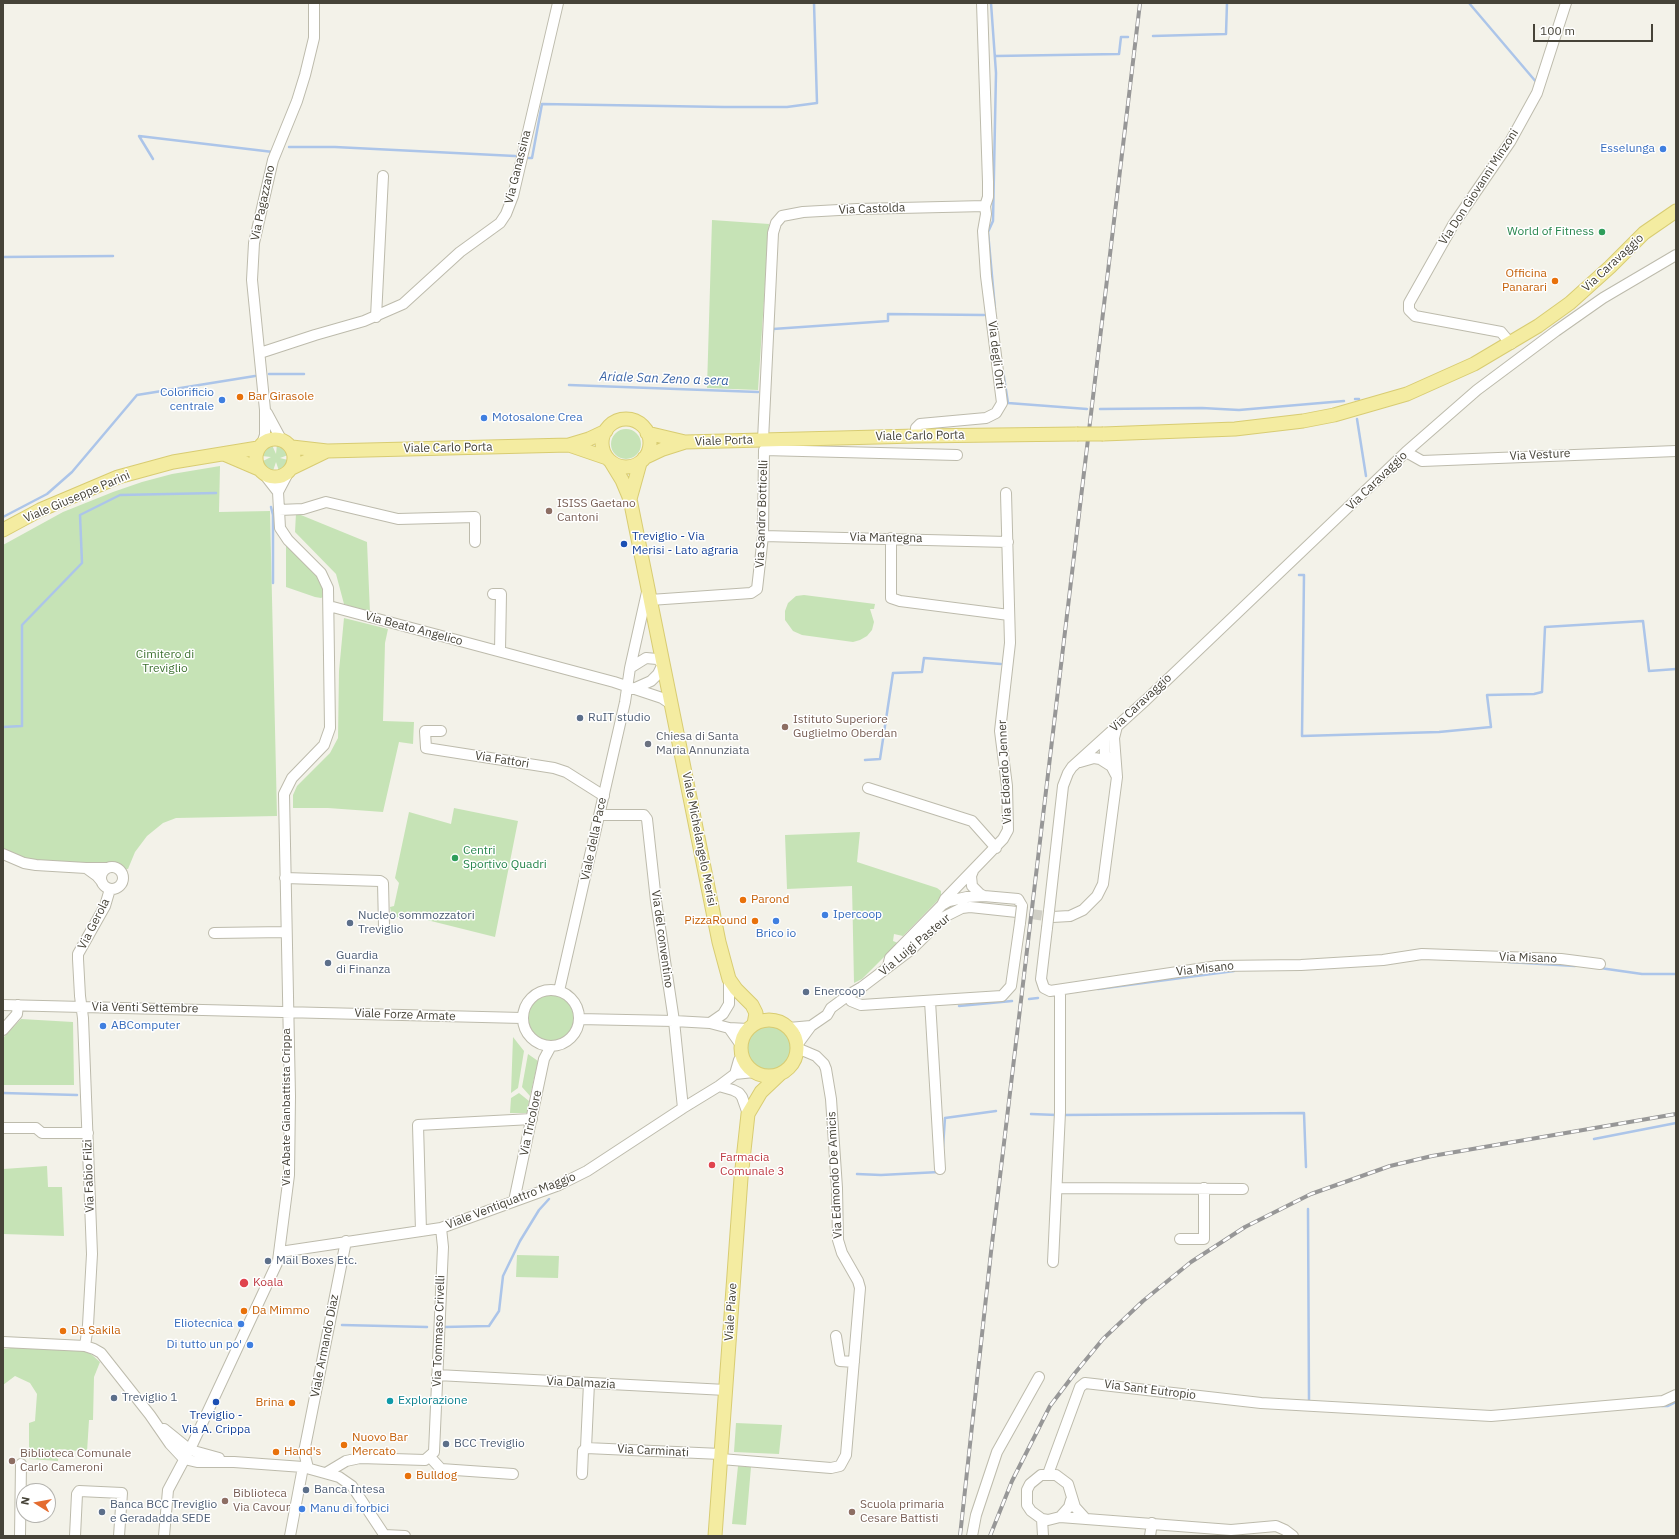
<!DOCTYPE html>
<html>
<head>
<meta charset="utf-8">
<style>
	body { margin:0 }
	#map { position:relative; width:1679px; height:1539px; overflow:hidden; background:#f3f2e9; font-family:"IBM Plex Sans",sans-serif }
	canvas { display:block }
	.frame { position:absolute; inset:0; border:4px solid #464338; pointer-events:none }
	.north { position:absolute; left:16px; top:1483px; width:40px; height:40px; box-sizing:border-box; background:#fff; border:1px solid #b5b4af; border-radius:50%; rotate:281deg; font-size:11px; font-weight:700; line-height:16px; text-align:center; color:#464338 }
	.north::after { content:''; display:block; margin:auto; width:14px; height:18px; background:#e46c2f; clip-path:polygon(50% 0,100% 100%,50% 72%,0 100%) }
	.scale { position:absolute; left:1533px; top:24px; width:120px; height:18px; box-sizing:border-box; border:2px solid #464338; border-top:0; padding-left:5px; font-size:12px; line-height:14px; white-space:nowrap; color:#464338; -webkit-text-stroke:3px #fff; paint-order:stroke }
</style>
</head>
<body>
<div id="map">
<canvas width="1679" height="1539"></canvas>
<div class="frame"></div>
<div class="north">N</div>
<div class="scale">100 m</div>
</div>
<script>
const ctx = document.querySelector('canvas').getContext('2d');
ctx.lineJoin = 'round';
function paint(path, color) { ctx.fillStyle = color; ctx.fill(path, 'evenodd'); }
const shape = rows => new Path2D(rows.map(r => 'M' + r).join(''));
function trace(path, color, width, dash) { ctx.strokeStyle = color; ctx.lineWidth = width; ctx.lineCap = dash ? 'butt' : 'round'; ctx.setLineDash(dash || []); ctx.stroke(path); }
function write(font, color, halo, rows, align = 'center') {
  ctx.font = font + ' "IBM Plex Sans",sans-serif'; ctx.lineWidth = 3; ctx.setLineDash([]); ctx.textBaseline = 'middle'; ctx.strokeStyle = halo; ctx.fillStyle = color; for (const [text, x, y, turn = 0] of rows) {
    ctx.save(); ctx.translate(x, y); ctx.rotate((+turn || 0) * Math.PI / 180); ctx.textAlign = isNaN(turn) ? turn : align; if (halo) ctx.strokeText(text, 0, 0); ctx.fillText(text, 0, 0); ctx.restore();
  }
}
paint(shape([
	[712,220,769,224,758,390,707,388],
	'611 444a15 15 0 1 1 30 0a15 15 0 1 1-30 0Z',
	[277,444,284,448,288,455,280,458,288,460,286,466,279,471,276,462,273,471,267,468,263,461,271,457,262,456,267,447,272,445,276,454],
	[220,466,219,512,270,511,277,816,176,818,163,823,147,836,135,852,128,869,36,862,3,850,3,545,63,512,113,492,142,482,172,474],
	[296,513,367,542,370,613,344,604,336,574,295,532],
	[286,544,323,579,325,596,321,598,315,597,286,587],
	[804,595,875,604,874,609,870,609,874,622,872,630,867,636,860,640,853,642,802,635,793,631,785,620,785,611,788,603,796,596],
	[344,618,388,629,385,643,383,721,414,722,413,744,399,742,383,812,328,808,293,808,293,795,297,786,330,753,338,738,339,671],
	[454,808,518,821,495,937,411,916,392,918,390,907,394,906,399,883,395,878,409,812,451,824],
	[860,832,857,862,937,888,941,891,941,897,903,936,894,934,893,941,898,943,862,979,854,983,852,886,787,889,785,835],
	'528 1018a23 23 0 1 1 46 0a23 23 0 1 1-46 0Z',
	[21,1019,73,1022,74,1085,3,1085,3,1038],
	'746 1048a23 23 0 1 1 46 0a23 23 0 1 1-46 0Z',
	[513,1037,524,1051,518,1088,511,1093],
	[528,1054,538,1061,530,1096,522,1087],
	[519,1093,529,1101,527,1113,510,1113,511,1098],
	[47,1166,48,1187,62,1187,64,1236,3,1234,3,1169],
	[517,1255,559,1256,558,1278,516,1277],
	[26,1346,79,1349,91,1354,100,1362,94,1377,93,1420,89,1420,87,1452,59,1449,58,1461,29,1459,29,1423,35,1421,37,1394,30,1383,15,1376,3,1385,3,1349],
	[736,1423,782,1425,779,1454,734,1452],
	[738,1466,751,1467,746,1525,732,1524]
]), '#c6e3b6');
trace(shape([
	[991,3,996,73,993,221,988,232,995,309],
	[1469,3,1537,83],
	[1153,36,1226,34,1227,3],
	[996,56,1119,54,1121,37,1128,37],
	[289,147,335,147,515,156],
	[529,158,532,158,542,104,724,107,787,107,817,103,814,3],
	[153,159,139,136,273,152],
	[3,257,113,256],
	[773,332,773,329,888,321,888,314,984,315],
	[1003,371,1008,403,1087,409],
	[269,374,304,374],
	[569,385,758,392],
	[1355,399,1359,399],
	[1100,409,1202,408,1239,410,1344,401],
	[1357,419,1366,476],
	[271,507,273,515,273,583],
	[3,517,47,494,72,472,137,395,255,376],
	[1299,575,1304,575,1302,736,1439,732,1491,727,1487,695,1534,694,1542,692,1545,627,1643,621,1649,671,1676,669],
	[3,727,22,726,22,625,82,563,80,515,120,495,216,493],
	[865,760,880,759,893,673,922,672,924,658,1001,664],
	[1508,962,1575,966],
	[1600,968,1642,974,1676,974],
	[1098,989,1234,971],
	[1029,999,1038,998],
	[959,1006,1012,1001],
	[3,1093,77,1095],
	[1031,1114,1057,1115],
	[1062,1115,1304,1113,1306,1167],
	[1594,1139,1676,1123],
	[943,1147,945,1118,996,1111],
	[857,1174,881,1175,939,1172],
	[1308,1209,1309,1400],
	[342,1325,427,1327],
	[444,1327,489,1326,499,1311,503,1276,520,1241,539,1210,549,1199],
	[1662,1406,1668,1406,1676,1402]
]), '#acc5e9', 2.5);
trace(shape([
	[1017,912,1052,917]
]), '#d0cfc6', 10, [10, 5]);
const minor = shape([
	[376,317,383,176],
	[1511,344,1501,332,1415,316,1409,310,1409,303,1453,225,1510,142,1537,93,1566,3],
	[260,353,315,335,364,321,403,304,460,252,500,223,506,214,513,196,558,3],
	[267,413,281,439],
	[916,436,916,428,920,424,986,418,996,413,1002,403,986,276,983,231,986,214,985,206],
	[763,440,773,233,776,223,782,216,803,212,857,209,985,206,988,197,988,182,982,3],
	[262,444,265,435,265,410,252,280,254,243,273,160,297,101,305,75,314,38,314,3],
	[1406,452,1422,461,1676,451],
	[264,474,278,492],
	[279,510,303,509,326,502,398,519,475,517,475,542],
	[763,536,1008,542],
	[891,538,891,598,900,601,1009,615],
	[493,594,501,594,500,651],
	[650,600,751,593,757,589,763,536,764,450,957,455],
	[329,606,614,682,662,698,671,704],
	[630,668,646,658,657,659,663,664,658,674,651,681,633,689],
	[441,731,425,731,426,748,554,768,566,772,604,796],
	[1104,739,1105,754,1117,777],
	[1080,762,1094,758,1100,759,1111,766],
	[868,788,972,821,996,848],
	[600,815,644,815,647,819,656,901,674,1021,683,1108],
	[3,854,24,863,36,865,86,868],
	'101 878a11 11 0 1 1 22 0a11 11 0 1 1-22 0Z',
	[973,871,971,876,972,886,980,894,984,896],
	[285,878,380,881,383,883,384,926],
	[102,882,97,876,86,868,107,868],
	[942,905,945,899,1003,839,1008,830,1007,786,1000,731,1010,643,1006,493],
	[1049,911,1063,786,1068,773,1072,767,1146,700,1406,452,1477,390,1556,331,1603,298,1676,255],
	[1052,917,1070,916,1083,910,1097,896,1103,884,1117,777,1114,738,1117,726],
	[1047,928,1041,979,1044,988,1050,991,1218,966,1301,965,1383,960,1422,954,1561,959,1600,964],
	[214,933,286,932],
	[888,966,890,958,942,905,949,901,967,897,984,896,1018,899,1022,906],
	'523 1018a28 28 0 1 1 56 0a28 28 0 1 1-56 0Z',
	[559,991,601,807,625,702,630,668,647,592],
	[851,1001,861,1005,1002,996,1011,986,1020,923],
	[930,1001,940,1169],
	[3,1005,522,1018],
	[579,1019,674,1021,710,1023,729,1028,748,1029],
	[710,1023,723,1014,729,1004,729,979],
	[729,1028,741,1045],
	[789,1028,811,1026],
	[3,1030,17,1014,18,1005],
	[797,1045,811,1026,827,1015,831,1008,850,994,862,987,912,949,944,917,962,908,970,907,1017,912],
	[735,1074,739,1060,743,1057],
	[719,1086,733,1090,739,1093,742,1097,748,1114],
	[3,1128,36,1128,42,1133,88,1133],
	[1057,1188,1243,1189],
	[514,1201,544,1059,551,1046],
	[421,1231,418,1125,532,1119],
	[1180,1239,1204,1239,1204,1188],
	[280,1252,441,1228,559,1185,587,1171,683,1108,719,1086,735,1074,754,1072],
	[1053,1262,1060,1112,1060,995],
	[836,1336,840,1361,854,1362],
	[3,1342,85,1346,94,1349,101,1353,150,1415,170,1444,184,1459,197,1462,234,1462,303,1467,339,1477,352,1486,385,1536],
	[85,1346,88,1325,92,1254,83,1018,80,996,78,959,78,954,105,906,110,889],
	[437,1375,726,1390],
	[589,1383,586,1448,721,1454],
	[164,1429,190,1450,219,1458],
	[430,1457,441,1469,513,1474],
	[721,1459,831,1468,840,1466,846,1455,860,1288,858,1281,842,1253,838,1240,837,1188,831,1099,826,1069,824,1064,816,1056,797,1048],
	[308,1468,304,1452,346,1241],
	[326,1473,346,1461,360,1458,425,1460,434,1452,443,1247,441,1228],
	[582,1474,583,1451,586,1448],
	[1048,1474,1080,1387,1085,1383,1261,1403,1491,1416,1663,1401,1676,1395],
	[1071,1500,1069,1507,1060,1517,1048,1520,1042,1519,1031,1511,1027,1505,1027,1490,1030,1484,1041,1475,1056,1475,1068,1484,1075,1507,1085,1518],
	[1060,1517,1231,1530,1276,1526,1285,1530,1293,1536],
	[1042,1519,1043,1536],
	[384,1535,405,1536],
	[20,1536,21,1464],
	[75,1536,77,1494,79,1491,122,1493,119,1536],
	[164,1536,168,1490,193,1443,278,1261,289,1175,290,1096,284,794,292,778,324,745,330,728,328,588,321,573,288,540,280,528,278,492,288,473],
	[290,1536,303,1467],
	[972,1536,976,1515,997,1452,1039,1377],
	[1150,1536,1152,1523]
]);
const major = shape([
	'602 443a24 24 0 1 1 48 0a24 24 0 1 1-48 0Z',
	[647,433,685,442,916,436,1077,434],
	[1103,434,1235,429,1303,421,1334,415,1407,394,1474,364,1538,326,1570,303,1610,267,1644,233,1676,211],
	'256 458a19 19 0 1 1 38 0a19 19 0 1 1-38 0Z',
	[569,445,607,458],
	[292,447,327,451,569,445,589,439,606,431],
	[224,454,259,469],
	[644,458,663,449,685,442],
	[611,462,622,480,630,499,719,942,729,979,736,989,752,1005,756,1013,754,1024],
	[292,468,327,451],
	[630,499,640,463],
	[3,530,40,510,118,477,173,462,258,448],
	'741 1048a28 28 0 1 1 56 0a28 28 0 1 1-56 0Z',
	[715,1536,741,1178,748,1114,761,1092,780,1074]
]);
trace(minor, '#bdbbac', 12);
trace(major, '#d8cc72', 15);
trace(minor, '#fff', 10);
trace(major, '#f4eca1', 13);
const rail = shape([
	[960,1536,991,1252,1140,3],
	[990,1536,1012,1481,1050,1406,1075,1373,1103,1339,1143,1301,1191,1262,1245,1227,1311,1194,1390,1166,1432,1156,1676,1114]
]);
trace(rail, '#979797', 4);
trace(rail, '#fff', 2.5, [8]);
const minorBridge = shape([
	[1020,923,1022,906],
	[1047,928,1049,911]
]);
const majorBridge = shape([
	[1077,434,1103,434]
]);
trace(minorBridge, '#bdbbac', 12, []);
trace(majorBridge, '#d8cc72', 15, []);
trace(minorBridge, '#fff', 10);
trace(majorBridge, '#f4eca1', 13);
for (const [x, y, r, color] of [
	[1663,149,4,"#3f7fe0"],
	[1602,232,4,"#2e9e5b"],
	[1555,281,4,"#e8710a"],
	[240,397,4,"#e8710a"],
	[222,400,4,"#3f7fe0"],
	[484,418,4,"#3f7fe0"],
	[549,511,4,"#8d6e63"],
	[624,544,4,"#1a4fb4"],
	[580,718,4,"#5c6f8a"],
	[785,727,4,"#8d6e63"],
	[648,744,4,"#6b7280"],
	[455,858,4,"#2e9e5b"],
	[743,900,4,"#e8710a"],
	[825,915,4,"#3f7fe0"],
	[755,921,4,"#e8710a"],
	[776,921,4,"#3f7fe0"],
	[350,923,4,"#5c6f8a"],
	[328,963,4,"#5c6f8a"],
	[806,992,4,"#5c6f8a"],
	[103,1026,4,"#3f7fe0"],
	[712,1165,4,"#e0444e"],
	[268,1261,4,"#5c6f8a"],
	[244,1283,5,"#e0444e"],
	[244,1311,4,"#e8710a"],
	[241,1324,4,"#3f7fe0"],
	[63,1331,4,"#e8710a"],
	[250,1345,4,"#3f7fe0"],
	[114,1398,4,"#5c6f8a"],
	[390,1401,4,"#0f9aa8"],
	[216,1402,4,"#1a4fb4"],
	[292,1403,4,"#e8710a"],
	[446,1444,4,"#5c6f8a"],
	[344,1445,4,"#e8710a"],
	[276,1452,4,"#e8710a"],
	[12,1461,4,"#8d6e63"],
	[408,1476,4,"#e8710a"],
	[306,1490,4,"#5c6f8a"],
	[225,1501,4,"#8d6e63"],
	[302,1509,4,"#3f7fe0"],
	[102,1512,4,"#5c6f8a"],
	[852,1512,4,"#8d6e63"]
]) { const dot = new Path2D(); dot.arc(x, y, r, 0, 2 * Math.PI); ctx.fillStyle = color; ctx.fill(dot); trace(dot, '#fff', 1.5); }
write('12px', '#366cbe', '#fff', [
	["Esselunga",1655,149],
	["Colorificio",214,393],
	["centrale",214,407],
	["Motosalone Crea",492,418,"left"],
	["Ipercoop",833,915,"left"],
	["Brico io",776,934,"center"],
	["ABComputer",111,1026,"left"],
	["Eliotecnica",233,1324],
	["Di tutto un po'",242,1345],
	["Manu di forbici",310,1509,"left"]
], 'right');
write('12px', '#464338', '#fff', [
	["Via Ganassina",518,167,-76],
	["Via Don Giovanni Minzoni",1479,187,-57],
	["Via Pagazzano",263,203,-78],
	["Via Castolda",872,209,-2],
	["Via Caravaggio",1613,263,-43],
	["Via degli Orti",996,355,83],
	["Viale Carlo Porta",920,436,-1],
	["Viale Porta",724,441,-2],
	["Viale Carlo Porta",448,448,-1],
	["Via Vesture",1540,455,-3],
	["Via Caravaggio",1377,481,-44],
	["Viale Giuseppe Parini",77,497,-23],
	["Via Sandro Botticelli",762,514,-88],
	["Via Mantegna",886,538,1],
	["Via Beato Angelico",414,629,15],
	["Via Caravaggio",1141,703,-43],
	["Via Fattori",502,760,9],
	["Via Edoardo Jenner",1005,772,-93],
	["Viale della Pace",594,839,-78],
	["Viale Michelangelo Merisi",699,839,79],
	["Via Gerola",94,924,-63],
	["Via del conventino",662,939,82],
	["Via Luigi Pasteur",915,945,-40],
	["Via Misano",1528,958,2],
	["Via Misano",1205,969,-6],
	["Via Venti Settembre",145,1008,1],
	["Viale Forze Armate",405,1015,2],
	["Via Abate Gianbattista Crippa",287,1107,-90],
	["Via Tricolore",531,1123,-78],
	["Via Edmondo De Amicis",835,1175,-93],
	["Via Fabio Filzi",89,1176,-92],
	["Viale Ventiquattro Maggio",511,1201,-21],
	["Viale Piave",731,1312,-86],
	["Via Tommaso Crivelli",439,1331,-88],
	["Viale Armando Diaz",325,1346,-79],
	["Via Dalmazia",581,1383,3],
	["Via Sant Eutropio",1150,1390,7],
	["Via Carminati",653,1451,3]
]);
write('12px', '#27864d', '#fff', [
	["World of Fitness",1594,232],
	["Centri",463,851,"left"],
	["Sportivo Quadri",463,865,"left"]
], 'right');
write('12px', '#c56008', '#fff', [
	["Officina",1547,274,"right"],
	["Panarari",1547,288,"right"],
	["Bar Girasole",248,397],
	["Parond",751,900],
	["PizzaRound",747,921,"right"],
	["Da Mimmo",252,1311],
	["Da Sakila",71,1331],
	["Brina",284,1403,"right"],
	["Nuovo Bar",352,1438],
	["Mercato",352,1452],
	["Hand's",284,1452],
	["Bulldog",416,1476]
], 'left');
write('12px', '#785e54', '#fff', [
	["ISISS Gaetano",557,504],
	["Cantoni",557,518],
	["Istituto Superiore",793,720],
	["Guglielmo Oberdan",793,734],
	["Biblioteca Comunale",20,1454],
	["Carlo Cameroni",20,1468],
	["Biblioteca",233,1494],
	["Via Cavour",233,1508],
	["Scuola primaria",860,1505],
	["Cesare Battisti",860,1519]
], 'left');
write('12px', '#164399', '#fff', [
	["Treviglio - Via",632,537],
	["Merisi - Lato agraria",632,551],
	["Treviglio -",216,1416,"center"],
	["Via A. Crippa",216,1430,"center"]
], 'left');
write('12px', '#3e7231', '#fff', [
	["Cimitero di",165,655],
	["Treviglio",165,669]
]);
write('12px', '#4e5e75', '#fff', [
	["RuIT studio",588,718],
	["Nucleo sommozzatori",358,916],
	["Treviglio",358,930],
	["Guardia",336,956],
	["di Finanza",336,970],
	["Enercoop",814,992],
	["Mail Boxes Etc.",276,1261],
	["Treviglio 1",122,1398],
	["BCC Treviglio",454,1444],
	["Banca Intesa",314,1490],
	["Banca BCC Treviglio",110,1505],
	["e Geradadda SEDE",110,1519]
], 'left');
write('12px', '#5b616d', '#fff', [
	["Chiesa di Santa",656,737],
	["Maria Annunziata",656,751]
], 'left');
write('12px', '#be3a42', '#fff', [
	["Farmacia",720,1158],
	["Comunale 3",720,1172],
	["Koala",253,1283]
], 'left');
write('12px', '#0d838f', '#fff', [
	["Explorazione",398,1401]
], 'left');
write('italic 13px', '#3c66a7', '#fff', [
	["Ariale San Zeno a sera",664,379,2]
]);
</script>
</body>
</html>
